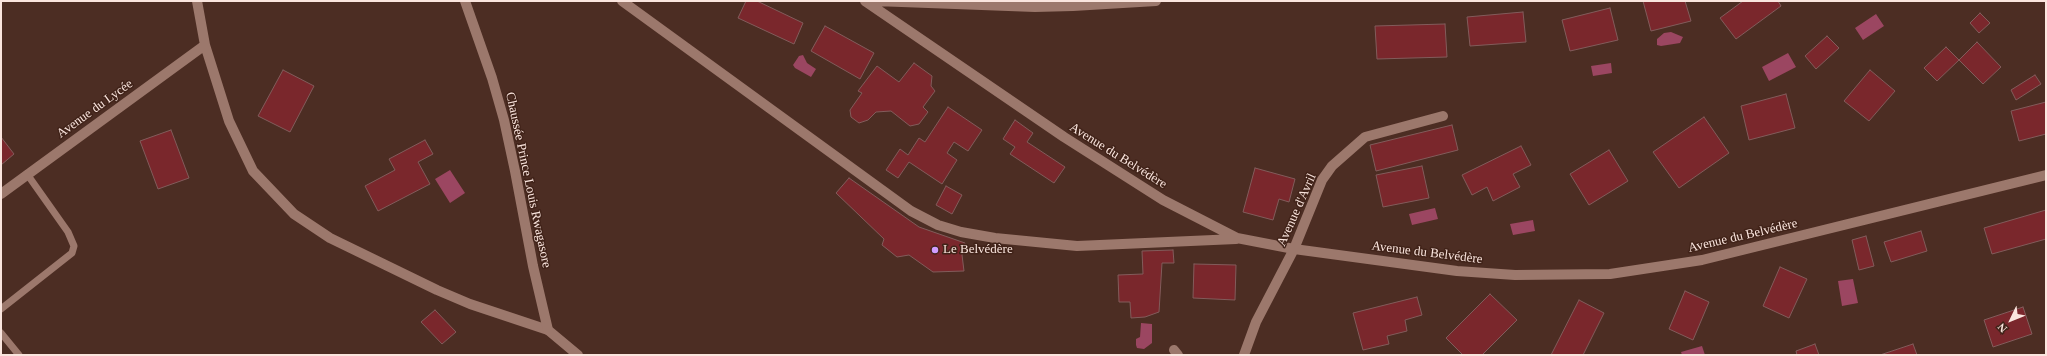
<!DOCTYPE html>
<html>
<head>
<meta charset="utf-8">
<style>
	body { margin:0 }
	#map { position:relative; width:2047px; height:356px; overflow:hidden; background:#4c2d23; font-family:Georgia,serif }
	canvas { display:block }
	.frame { position:absolute; inset:0; border:2px solid #fae5de; pointer-events:none }
	.north { position:absolute; left:1991px; top:300px; width:40px; height:40px; -webkit-text-stroke:3px #412319; paint-order:stroke; rotate:227deg; font-size:11px; font-weight:700; line-height:16px; text-align:center; color:#fae5de }
	.north::after { content:''; display:block; margin:auto; width:14px; height:18px; background:#fae5de; clip-path:polygon(50% 0,100% 100%,50% 72%,0 100%) }
</style>
</head>
<body>
<div id="map">
<canvas width="2047" height="356"></canvas>
<div class="frame"></div>
<div class="north">N</div>
</div>
<script>
const ctx = document.querySelector('canvas').getContext('2d');
ctx.lineJoin = 'round';
function paint(path, color) { ctx.fillStyle = color; ctx.fill(path, 'evenodd'); }
const shape = rows => new Path2D(rows.map(r => 'M' + r).join(''));
function trace(path, color, width, dash) { ctx.strokeStyle = color; ctx.lineWidth = width; ctx.lineCap = dash ? 'butt' : 'round'; ctx.setLineDash(dash || []); ctx.stroke(path); }
function write(font, color, halo, rows, align = 'center') {
  ctx.font = font + ' Georgia,serif'; ctx.lineWidth = 3; ctx.setLineDash([]); ctx.textBaseline = 'middle'; ctx.strokeStyle = halo; ctx.fillStyle = color; for (const [text, x, y, turn = 0] of rows) {
    ctx.save(); ctx.translate(x, y); ctx.rotate((+turn || 0) * Math.PI / 180); ctx.textAlign = isNaN(turn) ? turn : align; if (halo) ctx.strokeText(text, 0, 0); ctx.fillText(text, 0, 0); ctx.restore();
  }
}
paint(shape([
	[1876,14,1884,26,1863,40,1855,28],
	[1671,32,1683,37,1680,43,1661,46,1657,45,1657,39,1664,33],
	[1788,53,1796,67,1769,81,1762,67],
	[803,55,807,63,816,69,811,77,795,68,793,65,799,56],
	[1611,63,1612,73,1593,76,1591,66],
	[450,170,465,193,450,203,435,179],
	[1435,208,1438,219,1412,225,1409,214],
	[1533,220,1535,231,1513,235,1510,224],
	[1853,279,1858,303,1842,306,1838,281],
	[1141,323,1152,324,1152,343,1144,349,1137,348,1136,345,1136,339,1140,337],
	[1702,346,1705,355,1682,355,1681,352]
]), '#9b4661');
const building = shape([
	[746,1,757,1,803,23,794,44,738,18,746,1],
	[1643,1,1685,1,1691,21,1651,31,1643,1],
	[1743,1,1778,1,1781,6,1736,39,1720,18,1743,1],
	[1610,8,1618,40,1570,51,1562,20,1610,8],
	[1523,12,1526,42,1470,46,1467,17,1523,12],
	[1980,13,1990,23,1979,33,1970,23,1980,13],
	[1445,24,1447,57,1377,59,1375,26,1445,24],
	[825,26,874,53,860,79,811,51,825,26],
	[1827,36,1839,48,1816,69,1805,56,1827,36],
	[1977,42,2001,67,1983,84,1959,60,1977,42],
	[1946,47,1959,60,1937,81,1924,68,1946,47],
	[914,63,932,76,931,86,935,91,923,107,928,112,919,124,910,126,891,111,876,112,868,120,859,123,851,117,850,110,862,93,858,91,877,66,899,82,914,63],
	[283,70,314,86,290,132,258,116,283,70],
	[1870,70,1895,91,1869,121,1844,101,1870,70],
	[2035,75,2041,84,2016,100,2011,90,2035,75],
	[1786,94,1795,128,1749,140,1741,106,1786,94],
	[2046,102,2046,134,2019,141,2011,111,2046,102],
	[948,107,982,130,968,151,954,142,947,153,957,160,942,184,909,162,898,178,886,170,900,149,908,155,919,138,925,142,948,107],
	[1704,117,1729,153,1679,188,1653,152,1704,117],
	[1015,120,1033,133,1027,142,1065,167,1054,183,1010,154,1015,147,1003,139,1015,120],
	[1452,125,1458,150,1376,171,1370,145,1452,125],
	[171,130,189,178,158,189,140,141,171,130],
	[1,137,14,154,1,165,1,137],
	[425,140,433,154,418,162,430,184,378,211,365,186,395,170,389,159,425,140],
	[1521,146,1531,165,1513,174,1520,187,1493,201,1487,187,1472,195,1462,175,1521,146],
	[1609,150,1628,181,1589,205,1570,174,1609,150],
	[1422,166,1429,198,1383,207,1376,175,1422,166],
	[1255,168,1295,179,1289,202,1279,199,1273,220,1243,212,1255,168],
	[849,178,919,227,965,243,962,255,964,271,933,272,909,255,897,257,882,245,884,239,836,193,849,178],
	[946,186,962,195,952,214,936,205,946,186],
	[2046,210,2046,239,1992,254,1984,228,2046,210],
	[1921,231,1927,251,1891,262,1884,242,1921,231],
	[1866,236,1874,266,1859,270,1852,240,1866,236],
	[1173,250,1174,263,1162,263,1159,312,1145,317,1131,318,1130,302,1119,302,1118,275,1143,274,1142,251,1173,250],
	[1194,264,1236,265,1235,300,1193,298,1194,264],
	[1780,267,1807,279,1789,318,1763,306,1780,267],
	[1685,291,1709,302,1693,340,1669,329,1685,291],
	[1490,294,1517,320,1482,355,1463,355,1446,338,1490,294],
	[1417,297,1422,315,1405,320,1407,331,1387,336,1389,344,1363,350,1353,313,1417,297],
	[1579,300,1604,313,1583,355,1551,355,1579,300],
	[2023,307,2032,334,1993,347,1984,320,2023,307],
	[435,310,456,332,442,344,421,322,435,310],
	[1815,344,1819,355,1797,355,1796,351,1815,344],
	[1913,344,1917,355,1880,355,1913,344]
]);
paint(building, '#7a272c');
trace(building, '#825c5b', 1);
trace(shape([
	[1,309,72,253,74,246,68,232,27,174],
	[1,333,19,355]
]), '#9c786c', 7);
trace(shape([
	[197,1,205,45,229,121,253,171,294,214,330,238,437,290,470,304,548,330],
	[622,1,911,211,938,225,961,232,995,238,1077,246,1236,239],
	[865,1,1064,137,1163,200,1237,238,1294,249,1457,271,1515,275,1610,274,1702,260,2046,175],
	[875,1,1035,7,1073,6,1156,1],
	[1,194,205,45],
	[1174,350,1178,355],
	[1244,355,1256,322,1294,249,1322,180,1332,166,1365,137,1443,116]
]), '#9c786c', 10);
trace(shape([
	[465,1,492,78,504,120,515,171,533,266,548,330,578,355]
]), '#9c786c', 10);
for (const [x, y, r, color] of [
	[935,250,4,"#d09dff"]
]) { const dot = new Path2D(); dot.arc(x, y, r, 0, 2 * Math.PI); ctx.fillStyle = color; ctx.fill(dot); trace(dot, '#412319', 1.5); }
write('13px', '#fae5de', '#412319', [
	["Avenue du Lycée",95,109,-36],
	["Avenue du Belvédère",1118,156,32],
	["Chaussée Prince Louis Rwagasore",528,180,78],
	["Avenue d'Avril",1297,210,-66],
	["Avenue du Belvédère",1743,236,-13],
	["Avenue du Belvédère",1427,253,7]
]);
write('13px', '#fae5de', '#412319', [
	["Le Belvédère",943,250]
], 'left');
</script>
</body>
</html>
